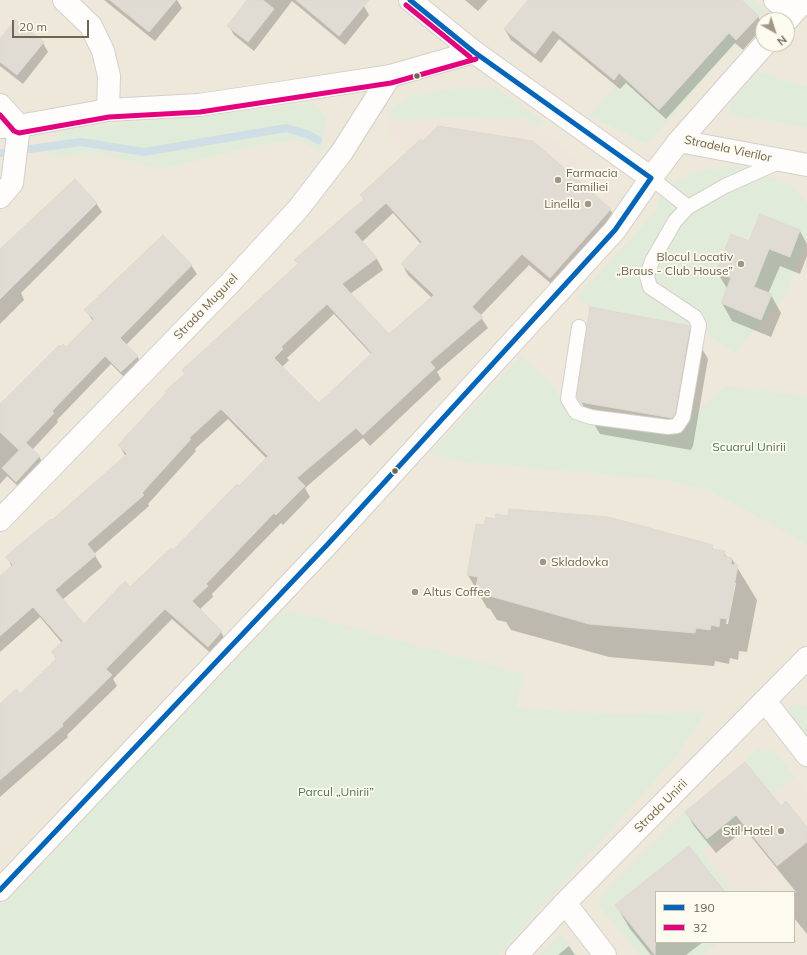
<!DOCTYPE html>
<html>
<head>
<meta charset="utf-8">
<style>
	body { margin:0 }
	#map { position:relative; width:807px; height:955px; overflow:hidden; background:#f6f4ed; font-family:Mulish,sans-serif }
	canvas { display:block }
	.legend { position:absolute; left:655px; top:891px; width:140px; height:52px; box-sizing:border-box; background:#fdfbef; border:1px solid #c5bfaf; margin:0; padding:5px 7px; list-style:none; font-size:12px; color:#716450 }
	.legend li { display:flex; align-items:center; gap:8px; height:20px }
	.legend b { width:20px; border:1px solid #c5bfaf }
	.north { position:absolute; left:755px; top:12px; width:40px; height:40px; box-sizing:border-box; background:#fdfbef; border:1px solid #c5bfaf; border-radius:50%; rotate:141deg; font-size:11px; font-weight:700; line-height:16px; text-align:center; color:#716450 }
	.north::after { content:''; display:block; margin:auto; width:14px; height:18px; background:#a09687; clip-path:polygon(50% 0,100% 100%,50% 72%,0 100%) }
	.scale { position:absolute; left:12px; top:20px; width:77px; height:18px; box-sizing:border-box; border:2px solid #716450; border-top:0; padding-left:5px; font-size:12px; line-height:14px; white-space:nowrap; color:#716450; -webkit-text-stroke:3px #fdfbef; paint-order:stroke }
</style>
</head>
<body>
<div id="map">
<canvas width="807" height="955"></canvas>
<ul class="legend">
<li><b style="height:5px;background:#0065bd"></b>190</li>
<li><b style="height:5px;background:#e5007d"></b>32</li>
</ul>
<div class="north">N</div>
<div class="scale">20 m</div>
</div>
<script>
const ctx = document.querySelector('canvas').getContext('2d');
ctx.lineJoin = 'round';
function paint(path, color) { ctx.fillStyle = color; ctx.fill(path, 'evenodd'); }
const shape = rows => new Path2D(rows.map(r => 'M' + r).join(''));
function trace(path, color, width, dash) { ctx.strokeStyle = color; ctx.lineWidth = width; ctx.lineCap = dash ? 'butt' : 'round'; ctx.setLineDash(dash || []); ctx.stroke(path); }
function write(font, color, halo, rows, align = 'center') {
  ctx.font = font + ' Mulish,sans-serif'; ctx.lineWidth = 3.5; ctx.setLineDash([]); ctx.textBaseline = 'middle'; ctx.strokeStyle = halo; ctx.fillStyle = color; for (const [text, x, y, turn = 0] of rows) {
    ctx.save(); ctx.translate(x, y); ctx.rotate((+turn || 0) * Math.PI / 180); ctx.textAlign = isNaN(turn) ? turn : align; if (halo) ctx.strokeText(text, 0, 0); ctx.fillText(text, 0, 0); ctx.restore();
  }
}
paint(shape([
	[0,0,807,0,807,955,0,955],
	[763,20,787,20,787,44,763,44],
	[656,892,794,892,794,942,656,942]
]), '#ede8da');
paint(shape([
	[522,117,538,127,626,199,544,290,455,207,389,136,388,120],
	[795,777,807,792,807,853,756,892,734,892,702,852]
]), '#eee6db');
paint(shape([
	[696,0,755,0,766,10,647,144,589,116],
	[758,72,807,86,807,127,728,115,731,104],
	[495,87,544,122,538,127,522,117,388,120,394,107,413,95,456,88],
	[313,103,327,119,321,151,296,139,239,150,163,169,94,153,58,157,47,153,64,130],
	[738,165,790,185,807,203,807,236,785,297,735,352,695,327,590,307,577,298,654,213,665,186,691,173],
	[522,356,554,387,573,420,673,435,726,386,807,397,807,544,708,490,649,477,628,477,464,462,429,454],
	[290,611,524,674,515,707,611,714,706,712,673,760,498,955,0,955,0,907,277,617],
	[793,704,807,706,807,738,786,710],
	[757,749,774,751,795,777,703,852,734,892,656,892,656,942,720,942,703,955,640,955,598,905,604,892,676,819,745,762],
	[560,934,577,955,539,955]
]), '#e0ecd9');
paint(shape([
	[104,0,177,0,182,8,155,41],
	[248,0,357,0,364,6,369,15,345,45,292,1,254,51,234,35,229,26],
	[465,0,488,0,478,11],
	[529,0,740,0,758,16,763,27,743,50,735,43,666,119,626,83,620,89,559,39,541,63,511,40,505,30],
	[0,41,43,43,48,52,23,84,0,66],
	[423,142,610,209,616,220,556,288,529,265,480,316,488,328,437,372,441,379,370,446,363,438,305,488,310,497,283,525,281,523,212,594,213,597,199,610,221,632,227,643,215,657,172,619,113,679,117,686,67,735,68,737,0,797,0,706,20,696,57,660,52,652,62,643,40,617,0,652,0,578,12,567,7,557,51,522,126,457,119,445,185,374,298,265,295,260,364,200,361,195],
	[393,213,421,244,402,264,408,275,432,298,389,335,350,294,383,270,377,259,362,242],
	[334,314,372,355,319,404,282,367,289,360,287,358],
	[228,419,267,459,173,551,84,625,62,600,102,567,94,554,149,506,148,504,196,451,195,449],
	[96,203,102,212,21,293,24,300,0,324,0,258],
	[760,216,800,231,807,244,807,256,800,274,780,266,768,294,771,295,781,313,771,337,732,321,722,303,728,290,717,272,750,242],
	[191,265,197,274,126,345,137,356,142,365,127,380,111,364,57,420,58,422,32,450,39,456,44,466,22,490,7,476,0,484,0,407,60,348,66,349,93,321,86,310],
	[689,326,708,359,693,446,691,450,600,434,578,397],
	[712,546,714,551,724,552,727,558,732,559,757,600,747,652,739,651,738,660,730,658,729,664,715,661,714,666,609,657,511,630,506,622,497,620,490,609,487,608,468,575],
	[734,583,736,583,728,624,726,624],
	[781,807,807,828,807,934,794,918,794,893,796,892,745,829,716,853,694,826,686,812],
	[689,847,724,892,656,892,656,942,703,942,686,955,651,955,630,929,616,905],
	[569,946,575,955,558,955]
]), '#0003');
trace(shape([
	[30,149,81,142,144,152,286,128,307,134,318,140],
	[0,153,1,153]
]), '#d0dee5', 8);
const building = shape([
	[110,0,176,0,149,32,110,0],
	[247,0,263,0,274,9,248,42,227,26,247,0],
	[296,0,369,0,339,36,296,0],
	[528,0,742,0,759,16,736,40,729,33,659,110,619,73,614,80,553,30,535,54,504,29,528,0],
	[15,20,44,42,17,75,0,62,0,39,15,20],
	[438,126,533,141,611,209,550,278,522,254,472,307,483,317,430,362,435,368,363,435,356,428,297,478,305,486,276,515,274,513,206,584,208,586,192,601,222,631,208,647,165,609,106,669,112,675,62,724,63,726,0,780,0,704,16,689,20,694,57,658,51,652,63,641,33,607,0,636,0,576,13,565,5,557,51,519,52,520,127,454,118,445,167,392,165,391,185,374,182,370,298,264,294,260,364,199,360,195,421,139,423,141,438,126],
	[386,203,422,242,401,264,434,295,389,334,342,284,377,258,354,232,386,203],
	[327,304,372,353,319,403,274,358,283,349,281,347,327,304],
	[221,409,268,456,239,486,237,484,173,550,171,548,130,587,125,581,84,624,55,590,96,555,87,544,144,495,142,493,191,439,189,438,221,409],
	[75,179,97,203,0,299,0,249,75,179],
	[760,214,800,230,790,257,769,249,754,287,772,294,761,320,721,303,731,278,716,272,731,234,749,241,760,214],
	[163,235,192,265,120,338,138,356,121,372,105,356,52,411,54,413,19,450,0,432,0,404,59,345,60,347,63,344,66,347,94,319,84,310,163,235],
	[590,307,690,326,675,414,672,418,580,402,577,397,590,307],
	[26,443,40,456,16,482,2,468,26,443],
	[509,509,608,517,713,545,712,549,725,551,724,556,732,558,731,564,738,565,728,619,720,618,719,627,711,625,710,630,696,628,695,633,589,624,490,596,492,590,476,587,478,577,467,575,476,524,484,525,486,517,495,519,496,514,508,516,509,509],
	[745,762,781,806,786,801,807,827,807,842,777,866,736,815,707,839,685,812,745,762],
	[689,846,725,892,656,892,655,955,615,905,689,846]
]);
paint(building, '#e0dbd3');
trace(building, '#dedad0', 1);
const service = shape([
	[688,207,725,186,781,161],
	[579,327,568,399,576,412,591,417,668,427,677,426,683,417,699,325,695,317,650,287,647,276,652,261,675,221,688,207,651,178]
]);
const minor = shape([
	[64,0,91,26,103,51,109,76,108,110],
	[775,0,792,14],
	[787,20,805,0],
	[0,105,19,126],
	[0,127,19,126,108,110,199,105,273,94,390,76,474,52],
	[679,141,807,165],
	[651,178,679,141,765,44],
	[0,197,12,183,19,126],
	[0,520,231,282,298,209,342,152,390,76],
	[765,701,807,755],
	[565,903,605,955],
	[517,955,565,903,807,658]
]);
const tertiary = shape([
	[0,890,327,545,615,230,651,178,474,52,410,0]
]);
trace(service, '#d4d0ca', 16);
trace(minor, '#d4d0ca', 24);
trace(tertiary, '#d4d0ca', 24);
trace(service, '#fefdfc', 14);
trace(minor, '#fefdfc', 22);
trace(tertiary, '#fefdfc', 22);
trace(shape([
	[0,890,327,545,615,230,651,178,474,52,410,0]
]), '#0065bd', 5);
trace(shape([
	[406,5,470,57],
	[0,115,14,131,19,133,109,117,200,112,391,83,476,59]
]), '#e5007d', 5);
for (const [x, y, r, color] of [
	[417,76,3.5,"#716450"],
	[558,180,4,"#a09687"],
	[588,204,4,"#a09687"],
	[741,264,4,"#a09687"],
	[395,471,3.5,"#716450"],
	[543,562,4,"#a09687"],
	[415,592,4,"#a09687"],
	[781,831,4,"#a09687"]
]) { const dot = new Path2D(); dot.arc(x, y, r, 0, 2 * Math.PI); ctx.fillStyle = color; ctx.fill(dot); trace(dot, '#fdfbef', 1.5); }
write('12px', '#716450', '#fdfbef', [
	["Stradela Vierilor",728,149,12],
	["Strada Mugurel",206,307,-46],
	["Strada Unirii",661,806,-45]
]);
write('12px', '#716450', '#fdfbef', [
	["Farmacia",566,173],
	["Familiei",566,187],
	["Linella",580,204,"right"],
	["Blocul Locativ",733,257,"right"],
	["„Braus - Club House”",733,271,"right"],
	["Skladovka",551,562],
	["Altus Coffee",423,592],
	["Stil Hotel",773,831,"right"]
], 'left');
write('12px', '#507a4d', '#fdfbef', [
	["Scuarul Unirii",749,447],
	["Parcul „Unirii”",336,792]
]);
</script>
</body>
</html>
